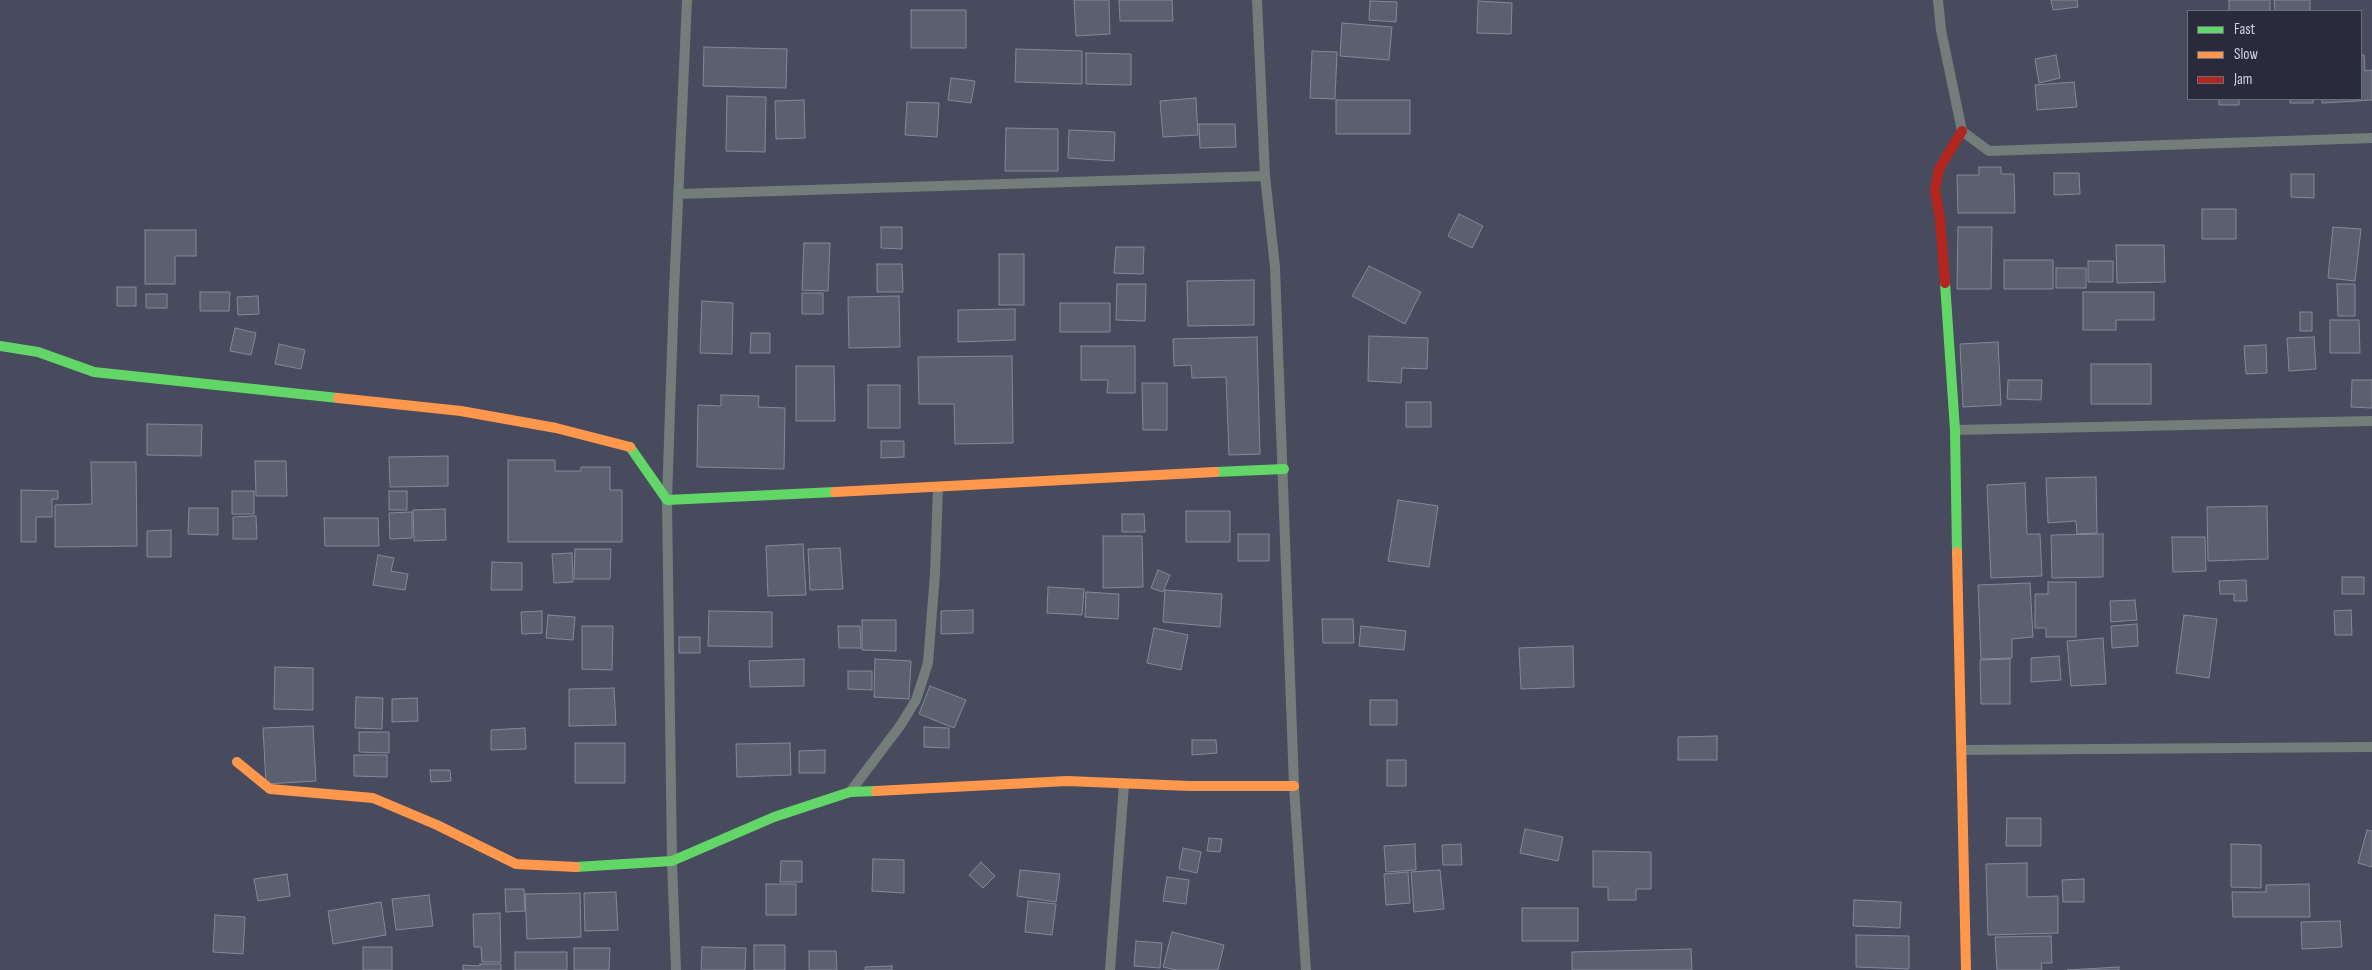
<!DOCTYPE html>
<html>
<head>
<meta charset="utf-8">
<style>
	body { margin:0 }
	#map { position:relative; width:2372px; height:970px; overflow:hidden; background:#484a5d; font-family:"Sofia Sans Condensed",sans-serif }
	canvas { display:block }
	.legend { position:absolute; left:2187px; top:10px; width:175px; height:90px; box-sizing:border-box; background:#292b3b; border:1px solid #6c6e80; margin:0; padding:6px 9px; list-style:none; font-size:15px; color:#d0d3e8 }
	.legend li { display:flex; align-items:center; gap:10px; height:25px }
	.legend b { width:25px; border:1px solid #6c6e80 }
</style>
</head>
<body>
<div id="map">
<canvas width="2372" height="970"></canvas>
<ul class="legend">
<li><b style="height:6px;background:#63d668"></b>Fast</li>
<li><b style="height:6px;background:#ff974d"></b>Slow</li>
<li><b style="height:6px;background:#b3261e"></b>Jam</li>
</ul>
</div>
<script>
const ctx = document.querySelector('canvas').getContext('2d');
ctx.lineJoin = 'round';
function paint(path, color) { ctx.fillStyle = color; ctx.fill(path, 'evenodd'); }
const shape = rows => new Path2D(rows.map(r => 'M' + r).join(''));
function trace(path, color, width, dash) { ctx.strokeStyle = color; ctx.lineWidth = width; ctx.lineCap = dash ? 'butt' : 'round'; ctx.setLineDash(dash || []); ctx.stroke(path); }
const building = shape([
	[1074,0,1109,0,1110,34,1076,36,1074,0],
	[1119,0,1172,0,1173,21,1120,21,1119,0],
	[2051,0,2077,0,2078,7,2053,10,2051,0],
	[2229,0,2270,0,2270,11,2229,11,2229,0],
	[2274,0,2310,0,2310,11,2275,11,2274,0],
	[1370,1,1397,2,1396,22,1369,20,1370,1],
	[1478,1,1512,3,1511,34,1477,33,1478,1],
	[911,10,966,10,966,48,911,48,911,10],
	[1342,23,1392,27,1389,60,1340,56,1342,23],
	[704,47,787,49,786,88,703,86,704,47],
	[1016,49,1082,51,1082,84,1015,82,1016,49],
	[1312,51,1337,52,1335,99,1310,98,1312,51],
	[1086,53,1131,54,1131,85,1086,84,1086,53],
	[2056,55,2060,78,2039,83,2035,59,2056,55],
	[2361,55,2364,55,2365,71,2372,70,2372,100,2322,103,2322,99,2361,99,2361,55],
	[951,78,975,81,971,103,948,100,951,78],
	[2074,82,2077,107,2037,110,2035,85,2074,82],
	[727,96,766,97,765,152,726,151,727,96],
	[1196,98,1198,135,1163,137,1160,101,1196,98],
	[2219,99,2239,99,2239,105,2219,105,2219,99],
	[2290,99,2313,99,2313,103,2290,103,2290,99],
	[804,100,805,138,776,139,775,101,804,100],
	[1336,100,1410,100,1410,134,1336,134,1336,100],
	[907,102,939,103,937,137,905,135,907,102],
	[1199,124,1235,124,1236,147,1200,148,1199,124],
	[1006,128,1058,129,1058,171,1005,171,1006,128],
	[1069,130,1115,132,1114,161,1068,158,1069,130],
	[1979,167,2001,167,2001,174,2014,174,2015,213,1958,213,1957,175,1979,175,1979,167],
	[2054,173,2079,173,2080,194,2054,195,2054,173],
	[2291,174,2314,174,2314,198,2291,197,2291,174],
	[2202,209,2236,209,2236,239,2202,239,2202,209],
	[1459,214,1483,226,1472,248,1448,236,1459,214],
	[881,227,902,227,902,249,881,248,881,227],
	[1958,227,1992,227,1991,289,1957,289,1958,227],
	[2333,227,2361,229,2355,281,2328,278,2333,227],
	[145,230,196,230,196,256,175,256,175,284,145,284,145,230],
	[804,243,830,243,828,291,802,290,804,243],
	[2116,245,2164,245,2165,282,2117,283,2116,245],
	[1116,247,1144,247,1143,274,1114,273,1116,247],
	[999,254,1024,254,1024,305,999,305,999,254],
	[2004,260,2053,260,2053,289,2004,289,2004,260],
	[2088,261,2113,261,2113,282,2088,282,2088,261],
	[877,264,902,264,903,292,877,292,877,264],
	[1369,266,1421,292,1405,324,1352,296,1369,266],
	[2056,268,2086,268,2086,288,2056,288,2056,268],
	[1254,280,1254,325,1188,326,1187,281,1254,280],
	[1117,284,1146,284,1145,321,1116,320,1117,284],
	[2337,284,2355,284,2355,316,2338,316,2337,284],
	[117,287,136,287,136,306,117,306,117,287],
	[200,292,230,292,229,311,200,311,200,292],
	[2083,292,2154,292,2154,320,2116,320,2116,330,2083,330,2083,292],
	[802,293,823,293,823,314,802,314,802,293],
	[146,294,167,294,167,308,146,308,146,294],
	[258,296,259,314,238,315,237,297,258,296],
	[899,296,900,347,849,348,848,297,899,296],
	[702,301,733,303,732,354,700,353,702,301],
	[1060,303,1110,303,1110,332,1060,332,1060,303],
	[1015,309,1015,340,958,342,958,310,1015,309],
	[2300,312,2312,312,2312,331,2300,331,2300,312],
	[2330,320,2359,320,2360,353,2330,353,2330,320],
	[235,328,256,333,251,355,230,351,235,328],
	[751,333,770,333,770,353,750,353,751,333],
	[1369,336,1428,338,1427,369,1402,368,1401,383,1368,381,1369,336],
	[1257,337,1260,454,1229,455,1226,377,1192,378,1191,365,1174,366,1173,339,1257,337],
	[2314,337,2316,369,2289,371,2287,338,2314,337],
	[1998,342,2001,405,1963,407,1960,344,1998,342],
	[279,344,305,350,301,369,275,364,279,344],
	[2266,345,2267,373,2246,374,2244,346,2266,345],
	[1081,346,1135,346,1135,393,1107,393,1108,380,1081,380,1081,346],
	[1012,356,1013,443,955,444,954,404,919,404,918,357,1012,356],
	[2091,364,2151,364,2151,404,2091,404,2091,364],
	[796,366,834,366,835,421,796,421,796,366],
	[2008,380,2042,380,2041,400,2007,399,2008,380],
	[2352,380,2372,380,2372,408,2351,407,2352,380],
	[1142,383,1167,383,1167,430,1143,430,1142,383],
	[868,385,900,385,900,428,868,428,868,385],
	[721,395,759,396,758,407,785,408,784,469,697,467,698,405,721,406,721,395],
	[1406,402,1431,402,1431,427,1406,427,1406,402],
	[147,424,202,425,201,456,147,455,147,424],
	[881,441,904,441,904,457,881,458,881,441],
	[448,456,448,486,390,487,389,457,448,456],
	[508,460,555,460,555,471,581,471,581,467,610,467,610,490,622,490,622,542,508,542,508,460],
	[255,461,286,461,287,496,256,496,255,461],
	[91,462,136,462,137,546,55,547,55,505,92,504,91,462],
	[2096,477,2097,533,2077,534,2076,521,2048,523,2046,478,2096,477],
	[2025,483,2027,534,2040,534,2042,576,1991,578,1987,485,2025,483],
	[21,490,58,491,58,499,52,499,52,517,36,517,36,542,21,542,21,490],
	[232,491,254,491,254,514,232,514,232,491],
	[389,491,407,491,407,510,389,510,389,491],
	[1398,500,1438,506,1429,567,1388,561,1398,500],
	[2267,506,2268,559,2208,561,2207,507,2267,506],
	[189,508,218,508,218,535,188,534,189,508],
	[445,509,446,540,414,541,413,510,445,509],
	[1186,511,1230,511,1230,542,1186,542,1186,511],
	[412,512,412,538,390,539,389,513,412,512],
	[1122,514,1144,514,1145,532,1122,532,1122,514],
	[256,516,257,539,233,539,233,517,256,516],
	[324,518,378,518,379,546,325,546,324,518],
	[171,530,171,557,147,557,147,531,171,530],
	[1238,534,1269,534,1269,561,1238,561,1238,534],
	[2103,534,2103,577,2052,578,2051,535,2103,534],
	[1103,536,1142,536,1143,587,1103,588,1103,536],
	[2172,537,2205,537,2206,571,2173,572,2172,537],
	[803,544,806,595,768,596,766,546,803,544],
	[840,548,843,589,810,590,808,549,840,548],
	[575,549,611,549,610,579,574,579,575,549],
	[572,553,573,582,554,583,552,554,572,553],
	[378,555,394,558,391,571,408,574,405,590,373,585,378,555],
	[492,562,522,563,522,590,491,590,492,562],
	[1158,570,1170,575,1163,592,1151,588,1158,570],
	[2342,577,2364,577,2364,594,2342,594,2342,577],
	[2246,580,2247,601,2234,601,2234,594,2220,594,2219,581,2246,580],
	[2048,582,2076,582,2076,637,2046,637,2046,628,2035,628,2035,594,2048,594,2048,582],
	[2030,583,2033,637,2012,639,2012,658,1981,659,1978,585,2030,583],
	[1048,587,1084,589,1082,615,1047,613,1048,587],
	[1165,590,1222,594,1220,627,1163,622,1165,590],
	[1086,592,1119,594,1118,619,1085,617,1086,592],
	[2135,600,2137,620,2111,622,2110,601,2135,600],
	[973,610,973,633,941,634,941,611,973,610],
	[2351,610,2352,635,2335,635,2334,611,2351,610],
	[542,611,542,633,522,634,521,612,542,611],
	[709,611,772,612,772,647,708,646,709,611],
	[548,615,575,617,573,640,546,638,548,615],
	[2184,615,2217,619,2209,678,2176,673,2184,615],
	[1322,619,1353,619,1354,643,1323,643,1322,619],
	[862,620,896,620,896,651,862,650,862,620],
	[2137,624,2138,646,2112,648,2111,626,2137,624],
	[582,626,613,626,612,670,582,669,582,626],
	[838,626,860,626,861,648,839,648,838,626],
	[1361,626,1406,631,1404,650,1359,646,1361,626],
	[1154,628,1188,635,1181,670,1147,663,1154,628],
	[679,637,700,637,700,653,679,653,679,637],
	[2103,638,2106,684,2071,686,2067,641,2103,638],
	[1573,646,1574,687,1521,689,1519,648,1573,646],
	[2059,656,2061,680,2031,682,2031,658,2059,656],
	[804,659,804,686,750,687,749,661,804,659],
	[875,659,911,661,909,699,874,697,875,659],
	[2010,659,2010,704,1981,704,1980,660,2010,659],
	[275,667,313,668,313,710,274,709,275,667],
	[848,671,872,671,872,690,848,689,848,671],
	[930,686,966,700,954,728,919,714,930,686],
	[614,688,616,725,569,726,569,689,614,688],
	[356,697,383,698,382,729,355,728,356,697],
	[417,698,418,721,392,722,392,699,417,698],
	[1370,700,1397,700,1397,725,1370,725,1370,700],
	[313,726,316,781,266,784,263,728,313,726],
	[924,727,949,728,949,748,924,747,924,727],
	[525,728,526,749,491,750,491,730,525,728],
	[359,732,389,732,389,753,359,752,359,732],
	[1717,736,1717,760,1678,760,1678,737,1717,736],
	[1192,740,1216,740,1217,753,1192,755,1192,740],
	[575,743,625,743,625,783,575,783,575,743],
	[790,743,791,775,737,777,736,744,790,743],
	[825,750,825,773,799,773,799,751,825,750],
	[354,755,387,755,387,777,354,776,354,755],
	[1387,760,1406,760,1406,786,1387,786,1387,760],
	[430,770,450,770,451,781,431,782,430,770],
	[2007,818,2041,818,2041,846,2006,846,2007,818],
	[1525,829,1563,837,1558,861,1520,853,1525,829],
	[2367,830,2372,831,2372,867,2358,863,2367,830],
	[1209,838,1222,839,1220,852,1207,851,1209,838],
	[1415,844,1416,870,1386,872,1384,846,1415,844],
	[1461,844,1462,865,1443,865,1442,845,1461,844],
	[2231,844,2261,845,2261,888,2231,887,2231,844],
	[1183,848,1201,852,1197,873,1179,869,1183,848],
	[1593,851,1651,852,1651,889,1636,889,1636,900,1608,900,1608,887,1593,887,1593,851],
	[873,859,904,860,904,893,872,891,873,859],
	[781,861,802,861,802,882,780,882,781,861],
	[981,862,995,876,983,888,969,875,981,862],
	[2027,863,2027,897,2058,896,2058,933,1988,935,1986,864,2027,863],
	[1020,870,1060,874,1056,902,1017,896,1020,870],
	[1440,870,1444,909,1414,912,1411,872,1440,870],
	[1408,872,1410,903,1386,905,1384,874,1408,872],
	[287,874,290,896,258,901,254,879,287,874],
	[1167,877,1189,880,1186,904,1163,901,1167,877],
	[2084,879,2084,902,2063,902,2062,880,2084,879],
	[766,884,796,884,796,915,766,915,766,884],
	[2309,884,2310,917,2233,917,2232,892,2266,892,2266,885,2309,884],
	[505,889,524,889,525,911,506,912,505,889],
	[616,892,618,930,585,931,584,893,616,892],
	[580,893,581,937,527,939,525,894,580,893],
	[429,895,433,926,396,930,392,899,429,895],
	[1854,900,1901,902,1900,928,1853,926,1854,900],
	[1028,901,1056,904,1052,935,1025,932,1028,901],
	[381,902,386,935,333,944,328,911,381,902],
	[1522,908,1578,908,1578,941,1522,941,1522,908],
	[500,913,501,962,482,962,481,947,474,947,473,914,500,913],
	[215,915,245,917,243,954,213,952,215,915],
	[2340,921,2342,947,2302,949,2301,922,2340,921],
	[1172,932,1224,945,1218,970,1177,970,1163,967,1172,932],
	[1856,935,1909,936,1909,969,1856,967,1856,935],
	[2051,936,2052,963,2041,963,2042,970,1997,970,1995,937,2051,936],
	[1136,941,1162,943,1160,968,1134,966,1136,941],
	[754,945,785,945,785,970,754,970,754,945],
	[363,947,392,947,392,970,363,970,363,947],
	[702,947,746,948,745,970,701,970,702,947],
	[574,948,610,948,609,970,574,970,574,948],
	[1691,949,1692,970,1572,970,1572,952,1691,949],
	[809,951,836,951,837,970,809,970,809,951],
	[515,952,567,952,567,970,515,970,515,952],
	[480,964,501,964,501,970,463,970,463,965,480,966,480,964],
	[892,966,892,970,865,970,865,967,892,966],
	[2119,967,2119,970,2067,970,2119,967]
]);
paint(building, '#5b606f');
trace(building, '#838998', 1);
trace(shape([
	[1257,0,1265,176,1275,267,1294,786,1306,970],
	[1938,0,1941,30,1962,131,1989,151,2372,138],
	[678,194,1265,176],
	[1955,430,2372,421],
	[1963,750,2372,747],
	[850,792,900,726,916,700,928,663,935,574,938,487],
	[676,970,672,861,667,500,674,291,687,0],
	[1110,970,1124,784]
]), '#737d7a', 10);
trace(shape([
	[1945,283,1955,430,1957,552],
	[0,346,38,352,94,372,338,398],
	[630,447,667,500,835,492],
	[1215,472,1284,469],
	[576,867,672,861,774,817,850,792,876,791]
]), '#63d668', 10);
trace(shape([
	[338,398,461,411,556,428,630,447],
	[835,492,1215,472],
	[1957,552,1966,970],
	[237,762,270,789,373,798,437,825,516,864,576,867],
	[876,791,1067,781,1190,786,1294,786]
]), '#ff974d', 10);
trace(shape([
	[1945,283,1940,219,1935,190,1939,169,1962,131]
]), '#b3261e', 10);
</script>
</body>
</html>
